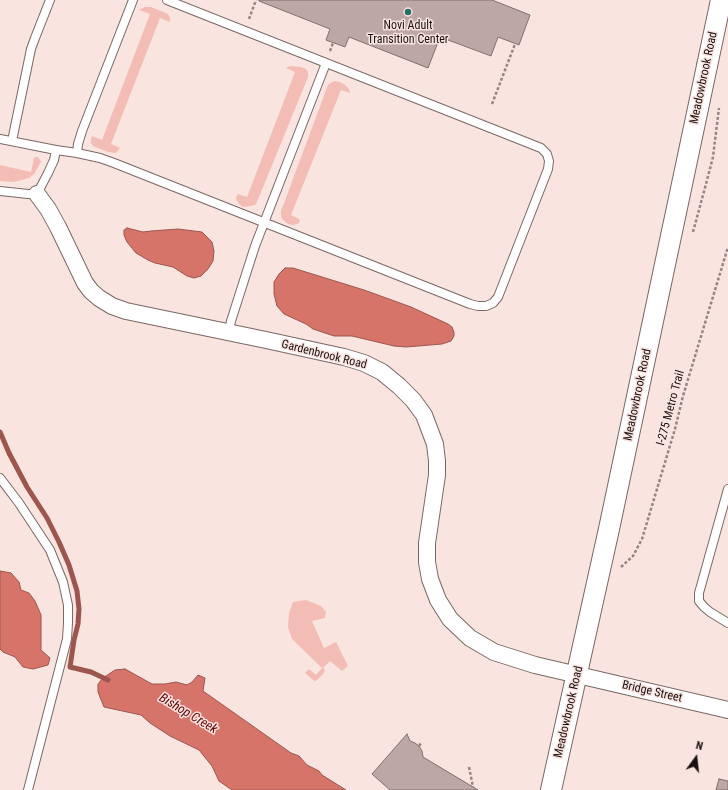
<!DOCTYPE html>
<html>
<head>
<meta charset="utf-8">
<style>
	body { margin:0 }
	#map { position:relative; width:728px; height:790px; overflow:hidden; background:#fae4e0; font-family:"Roboto Condensed",sans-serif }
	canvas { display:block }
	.north { position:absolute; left:676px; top:738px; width:40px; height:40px; -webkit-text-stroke:3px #fae4e0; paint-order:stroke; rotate:15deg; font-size:11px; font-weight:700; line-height:16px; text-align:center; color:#191110 }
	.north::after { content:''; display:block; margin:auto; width:14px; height:18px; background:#191110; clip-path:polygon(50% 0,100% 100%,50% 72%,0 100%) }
</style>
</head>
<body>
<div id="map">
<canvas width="728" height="790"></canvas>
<div class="north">N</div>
</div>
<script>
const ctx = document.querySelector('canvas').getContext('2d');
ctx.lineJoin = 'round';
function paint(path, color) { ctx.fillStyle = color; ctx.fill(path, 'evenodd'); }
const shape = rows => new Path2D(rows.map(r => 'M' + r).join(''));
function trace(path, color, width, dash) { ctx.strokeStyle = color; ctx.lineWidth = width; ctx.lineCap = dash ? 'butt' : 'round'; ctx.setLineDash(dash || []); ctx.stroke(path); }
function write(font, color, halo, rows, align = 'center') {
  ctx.font = font + ' "Roboto Condensed",sans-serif'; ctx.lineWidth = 3; ctx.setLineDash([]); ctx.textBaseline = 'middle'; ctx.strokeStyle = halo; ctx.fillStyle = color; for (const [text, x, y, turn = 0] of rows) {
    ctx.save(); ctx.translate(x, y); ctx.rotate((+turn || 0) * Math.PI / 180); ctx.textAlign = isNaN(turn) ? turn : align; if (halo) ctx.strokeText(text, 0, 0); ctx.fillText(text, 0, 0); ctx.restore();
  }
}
paint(shape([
	[145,7,151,7,168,14,170,18,170,22,160,18,111,144,120,148,117,152,115,153,108,152,93,146,91,143,91,139,92,136,102,140,150,14,139,10],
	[290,66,301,67,306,69,308,72,308,77,257,202,255,205,251,206,243,207,239,204,236,199,236,197,237,195,238,194,247,197,295,72,286,68,287,67],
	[335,81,340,82,345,85,349,89,350,92,350,93,341,90,291,215,299,219,300,220,299,223,297,224,293,225,288,224,282,219,281,215,281,211,328,85,332,82],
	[36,157,38,157,41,162,38,167,34,174,29,178,14,182,0,181,0,165,31,172,34,158],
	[306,600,321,606,326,612,325,618,312,621,324,648,336,642,348,666,342,671,330,661,323,668,325,670,323,674,317,680,315,681,313,680,305,673,309,669,316,675,322,668,292,639,288,627,289,613,293,602]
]), '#f3bdb5');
const water = shape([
	[127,228,143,232,151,231,178,229,202,232,212,242,214,251,213,261,208,269,201,276,194,278,187,276,173,267,155,263,148,260,136,253,127,242,124,235,124,230,127,228],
	[285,268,293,268,364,290,411,307,448,324,452,327,454,332,454,336,451,341,442,344,406,347,394,346,352,336,334,336,313,329,306,324,284,314,277,306,274,294,274,282,279,274,285,268],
	[0,571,11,573,19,582,21,590,29,593,35,601,41,615,41,650,50,658,48,665,33,669,23,667,15,657,3,652,0,649,0,571],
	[125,669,152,684,165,684,176,682,187,685,192,682,198,675,205,678,203,691,291,753,299,756,307,765,319,771,322,775,346,790,232,790,219,781,212,766,199,750,170,736,150,723,141,715,104,707,98,692,98,684,103,678,115,670,125,669]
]);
paint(water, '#d67469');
trace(water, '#9d564e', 1);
trace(shape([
	[0,432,9,453,27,487,47,518,59,542,69,565,77,591,79,609,78,624,74,640,70,667,91,672,108,680]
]), '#9d564e', 5);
const building = shape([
	[259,0,492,0,530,15,519,45,498,37,491,56,440,37,428,68,349,37,345,47,326,40,330,29,259,1,259,0],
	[407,734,410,741,415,743,419,746,422,751,423,757,478,790,390,790,372,774,407,734],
	[719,779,728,781,728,790,716,790,719,779]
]);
paint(building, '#bda7a4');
trace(building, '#826f6c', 1);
const service = shape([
	[0,139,56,150,77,153,100,158,114,163,470,304,478,306,486,306,493,303,498,297,548,169,549,161,547,154,541,148,167,0],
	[12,141,31,49,35,38,50,0],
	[77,153,78,144,82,131,133,0],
	[0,191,28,194,37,194,48,173,54,160,56,150],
	[229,332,231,321,255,246,326,63],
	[0,478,19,503,50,550,63,582,68,605,68,623,67,639,28,790],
	[728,489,699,593,699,601,704,607,710,612,728,623]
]);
const minor = shape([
	[37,194,48,209,58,227,85,283,91,291,99,298,112,306,126,311,266,340,344,357,364,363,382,372,399,386,413,400,424,415,435,444,437,461,437,475,427,543,427,562,430,579,438,600,450,619,470,638,494,652,535,665,728,710]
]);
const tertiary = shape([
	[551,790,609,529,707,66]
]);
trace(service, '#7a6764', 10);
trace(minor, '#7a6764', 18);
trace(tertiary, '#7a6764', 22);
trace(shape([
	[249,19,256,0],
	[330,51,333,43],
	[492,104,515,44],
	[693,232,706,184,713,157,719,108],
	[621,567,633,556,642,539,675,429,683,396,728,247],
	[419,746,421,743],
	[469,767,473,787]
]), '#958683', 2.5, [3, 2]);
trace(service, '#fff', 8);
trace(minor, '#fff', 16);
trace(tertiary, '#fff', 20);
const tertiaryBridge = shape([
	[707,66,721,0]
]);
trace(tertiaryBridge, '#7a6764', 22, []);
trace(tertiaryBridge, '#fff', 20);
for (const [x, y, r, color] of [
	[408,12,4,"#27706a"]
]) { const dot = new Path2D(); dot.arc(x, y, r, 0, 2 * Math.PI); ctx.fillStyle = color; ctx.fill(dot); trace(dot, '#fae4e0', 1.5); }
write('12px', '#191110', '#fae4e0', [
	["Novi Adult",408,26],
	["Transition Center",408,40]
]);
write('12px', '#191110', '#fae4e0', [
	["Meadowbrook Road",704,78,-78],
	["Gardenbrook Road",324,355,14],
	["Meadowbrook Road",638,395,-78],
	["I-275 Metro Trail",671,408,-75],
	["Bridge Street",652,692,13],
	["Meadowbrook Road",569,712,-77]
]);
write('italic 13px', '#630607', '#fae4e0', [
	["Bishop Creek",188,714,31]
]);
</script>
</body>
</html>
